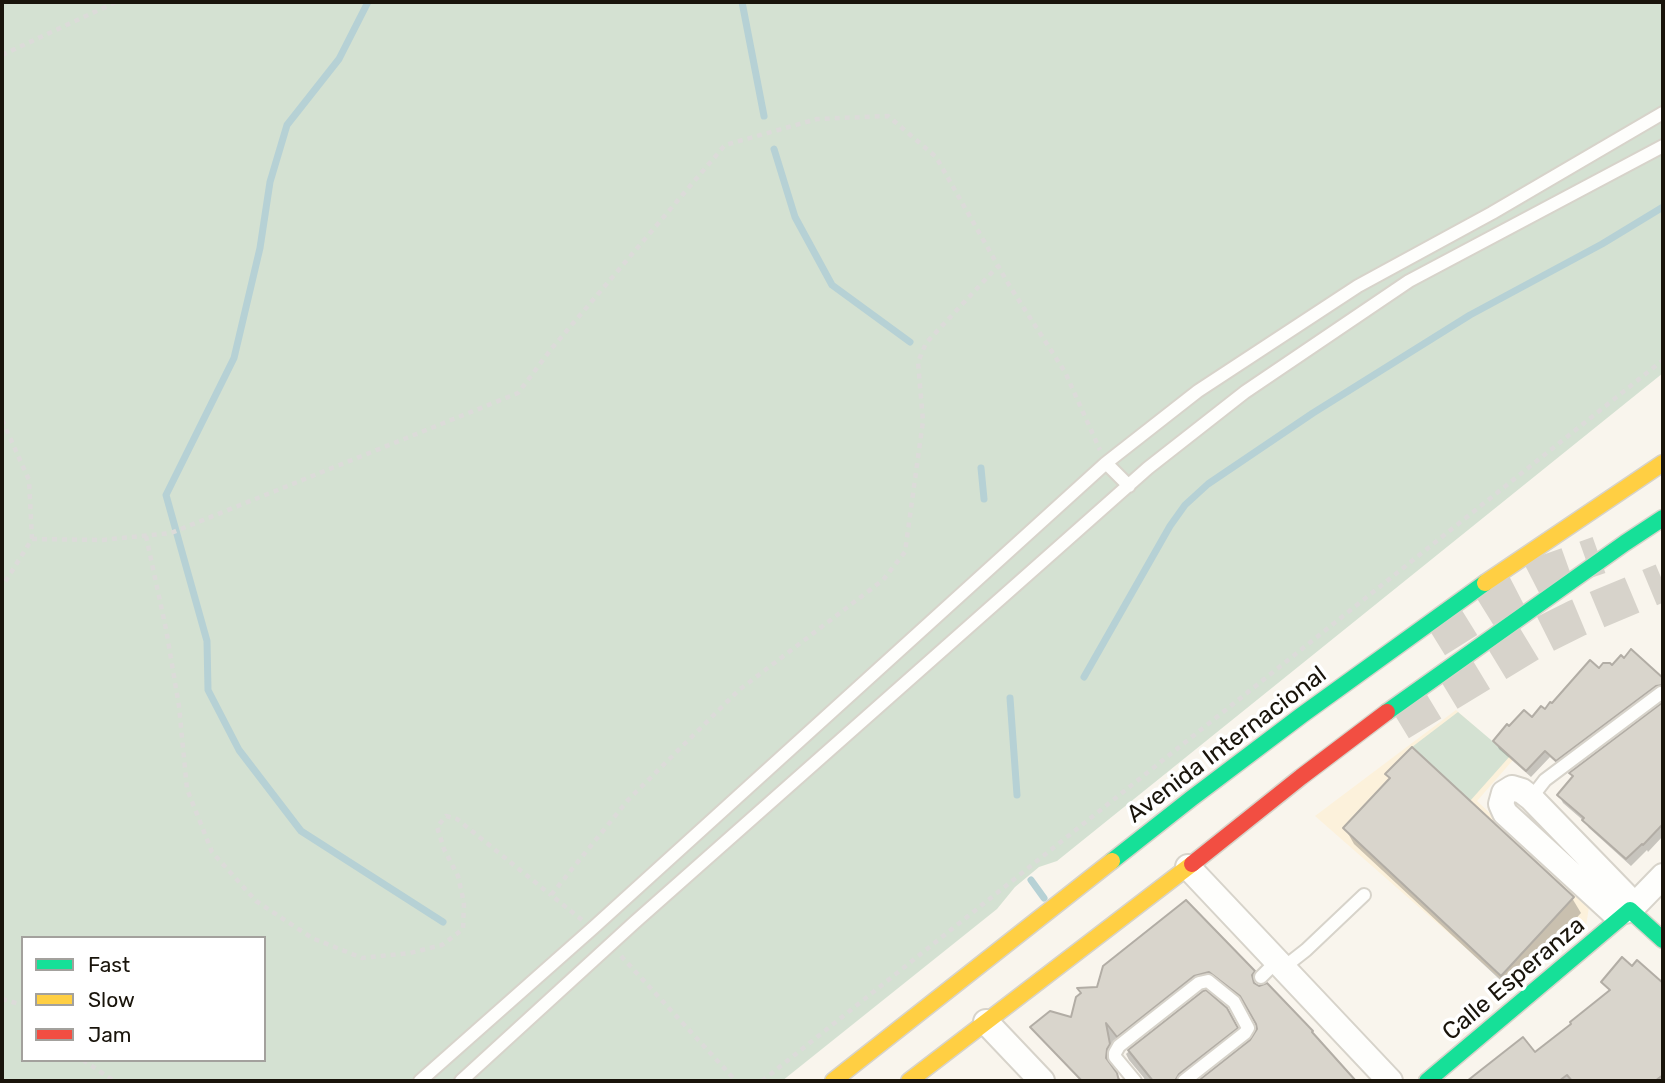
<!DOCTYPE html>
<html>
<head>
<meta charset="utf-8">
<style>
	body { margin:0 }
	#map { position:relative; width:1665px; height:1083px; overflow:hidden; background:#f9f5ed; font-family:Rubik,sans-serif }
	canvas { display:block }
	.frame { position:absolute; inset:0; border:4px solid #19140b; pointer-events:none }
	.legend { position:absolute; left:21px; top:936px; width:245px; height:126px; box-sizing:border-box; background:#fff; border:2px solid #a3a19d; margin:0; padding:9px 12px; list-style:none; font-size:21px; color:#19140b }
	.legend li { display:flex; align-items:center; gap:14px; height:35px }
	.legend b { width:35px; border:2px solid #a3a19d }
</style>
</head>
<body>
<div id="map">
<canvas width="1665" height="1083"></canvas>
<div class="frame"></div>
<ul class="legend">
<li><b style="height:9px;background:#16e098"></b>Fast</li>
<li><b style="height:9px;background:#ffcf43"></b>Slow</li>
<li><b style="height:9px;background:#f24e42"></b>Jam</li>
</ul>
</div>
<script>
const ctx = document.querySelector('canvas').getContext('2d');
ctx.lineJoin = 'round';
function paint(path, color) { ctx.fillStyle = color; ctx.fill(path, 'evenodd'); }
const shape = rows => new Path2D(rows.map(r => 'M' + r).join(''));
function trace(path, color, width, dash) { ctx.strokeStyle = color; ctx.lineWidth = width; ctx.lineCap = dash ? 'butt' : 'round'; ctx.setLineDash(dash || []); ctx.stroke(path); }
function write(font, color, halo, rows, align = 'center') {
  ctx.font = font + ' Rubik,sans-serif'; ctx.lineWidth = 7; ctx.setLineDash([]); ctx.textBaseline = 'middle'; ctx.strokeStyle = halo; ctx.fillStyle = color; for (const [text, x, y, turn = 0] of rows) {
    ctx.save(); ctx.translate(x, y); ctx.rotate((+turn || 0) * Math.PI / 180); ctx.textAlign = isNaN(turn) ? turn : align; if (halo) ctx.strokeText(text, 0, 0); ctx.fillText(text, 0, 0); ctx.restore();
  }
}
paint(shape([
	[1456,710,1513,760,1477,801,1589,907,1586,926,1509,986,1315,816]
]), '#fcf1db');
paint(shape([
	[2,2,1663,2,1663,373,1057,861,1039,867,1015,887,997,909,782,1081,2,1081],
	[23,938,264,938,264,1060,23,1060],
	[1458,712,1510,756,1470,801,1412,747]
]), '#d4e1d2');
paint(shape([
	[1606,662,1612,668,1661,678,1663,681,1663,687,1651,700,1561,767,1550,757,1531,777,1499,749,1495,741,1545,712,1599,670],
	[1659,708,1663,712,1663,836,1648,852,1647,850,1631,866,1589,828,1585,822,1563,803,1559,795],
	[1345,828,1572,898,1581,913,1511,990,1354,844],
	[1105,967,1254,972,1257,977,1254,982,1255,985,1352,1081,1201,1081,1252,1041,1259,1028,1246,1002,1217,979,1210,977,1116,1044,1108,1058,1110,1067,1122,1081,1082,1081,1032,1027,1072,1019,1098,989],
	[1632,969,1655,978,1656,976,1663,983,1663,1081,1470,1081,1523,1039,1535,1054,1611,991,1603,982],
	[1204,993,1226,1009,1239,1033,1180,1081,1145,1081,1144,1078,1129,1060,1126,1054,1127,1053]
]), '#0003');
trace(shape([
	[368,2,339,59,287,125,270,182,260,248,234,358,166,495,207,641,208,690,239,750,301,831,443,922],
	[742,2,764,116],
	[774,149,795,217,832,285,910,342],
	[981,468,984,499],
	[1084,677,1170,526,1185,505,1208,484,1313,413,1470,315,1602,244,1663,207],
	[1010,698,1017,795],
	[1031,880,1044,898]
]), '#b6d1d5', 7);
const building = shape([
	[1631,649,1663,678,1663,685,1656,686,1556,761,1545,751,1526,771,1493,741,1507,724,1509,726,1524,710,1532,717,1541,706,1545,709,1550,702,1552,703,1590,660,1599,668,1603,663,1610,663,1612,665,1621,655,1624,658,1631,649],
	[1663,702,1663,824,1643,845,1642,844,1626,859,1582,820,1584,818,1557,795,1573,776,1569,773,1663,702],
	[1412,747,1574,897,1501,976,1343,828,1390,778,1385,774,1412,747],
	[1186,900,1255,971,1252,975,1254,983,1259,986,1267,983,1313,1031,1312,1032,1356,1081,1198,1081,1250,1040,1257,1029,1256,1024,1240,996,1209,972,1194,976,1117,1037,1106,1023,1110,1044,1107,1049,1106,1058,1117,1073,1119,1081,1082,1081,1030,1027,1050,1011,1071,1017,1076,997,1081,993,1077,988,1097,987,1103,966,1186,900],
	[1622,957,1632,966,1637,960,1663,983,1663,1075,1655,1081,1572,1081,1567,1075,1559,1081,1467,1081,1523,1037,1535,1052,1571,1024,1570,1022,1610,990,1601,982,1622,957],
	[1206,990,1227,1008,1238,1028,1179,1074,1175,1081,1153,1081,1128,1050,1203,991,1206,990]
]);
paint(building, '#d9d5cc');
trace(building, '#b2ada5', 2);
trace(shape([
	[1435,639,1509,593,1546,574,1599,555],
	[1399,722,1539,637,1577,618,1663,582]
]), '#d7d3cb', 38, [38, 19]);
const lane = shape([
	[1106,463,1129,486],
	[1531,798,1545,780,1661,693],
	[1283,968,1306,950,1364,895],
	[1261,977,1277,961],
	[420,1081,593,928,1106,463,1198,391,1358,286,1492,213,1663,113],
	[461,1081,635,922,1060,546,1148,468,1245,392,1409,281,1663,146],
	[1135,1081,1115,1057,1115,1053,1119,1046,1199,983,1208,981,1234,1002,1248,1028,1245,1033,1184,1081]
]);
const street = shape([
	[1512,788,1522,791,1531,798,1627,897,1630,910,1614,913,1505,813,1501,804,1504,793,1512,788],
	[1188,867,1390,1081],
	[1630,910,1663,876],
	[986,1022,1042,1081]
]);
const fast = shape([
	[1387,712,1625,543,1663,518],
	[1112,861,1192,798,1302,715,1485,583],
	[1427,1081,1630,910,1663,940]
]);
const slow = shape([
	[1485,583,1663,463],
	[833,1081,1112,861],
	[909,1081,1192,864]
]);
const jam = shape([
	[1192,864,1301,777,1387,712]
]);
trace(lane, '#d7d3ca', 16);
trace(street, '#d7d3ca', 28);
trace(fast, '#d7d3ca', 19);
trace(slow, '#d7d3ca', 19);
trace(jam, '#d7d3ca', 19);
trace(shape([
	[2,55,116,2],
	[2,420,29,480,32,539,2,587],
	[146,536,166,629,179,706,187,789,212,852,256,901,312,938,362,958,410,953,442,945,463,929,464,903,458,876,444,849,437,827,446,816,457,819,551,895],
	[32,539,103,540,171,533,518,393,552,348,725,145,817,119,888,116,936,157,1009,285,1065,372,1100,450],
	[582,920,551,895,628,800,739,690,883,580,905,552,923,421,918,362,926,343,998,266],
	[621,956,736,1081],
	[2,999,23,1005],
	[83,1060,114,1081],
	[762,1081,1663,360]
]), '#dcdbd9', 4.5, [5, 5]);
trace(lane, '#fefefc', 12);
trace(street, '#fefefc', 24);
trace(fast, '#16e098', 16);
trace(slow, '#ffcf43', 16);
trace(jam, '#f24e42', 16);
write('24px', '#19140b', '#fff', [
	["Avenida Internacional",1227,745,-37],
	["Calle Esperanza",1514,979,-40]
]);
</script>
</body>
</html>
